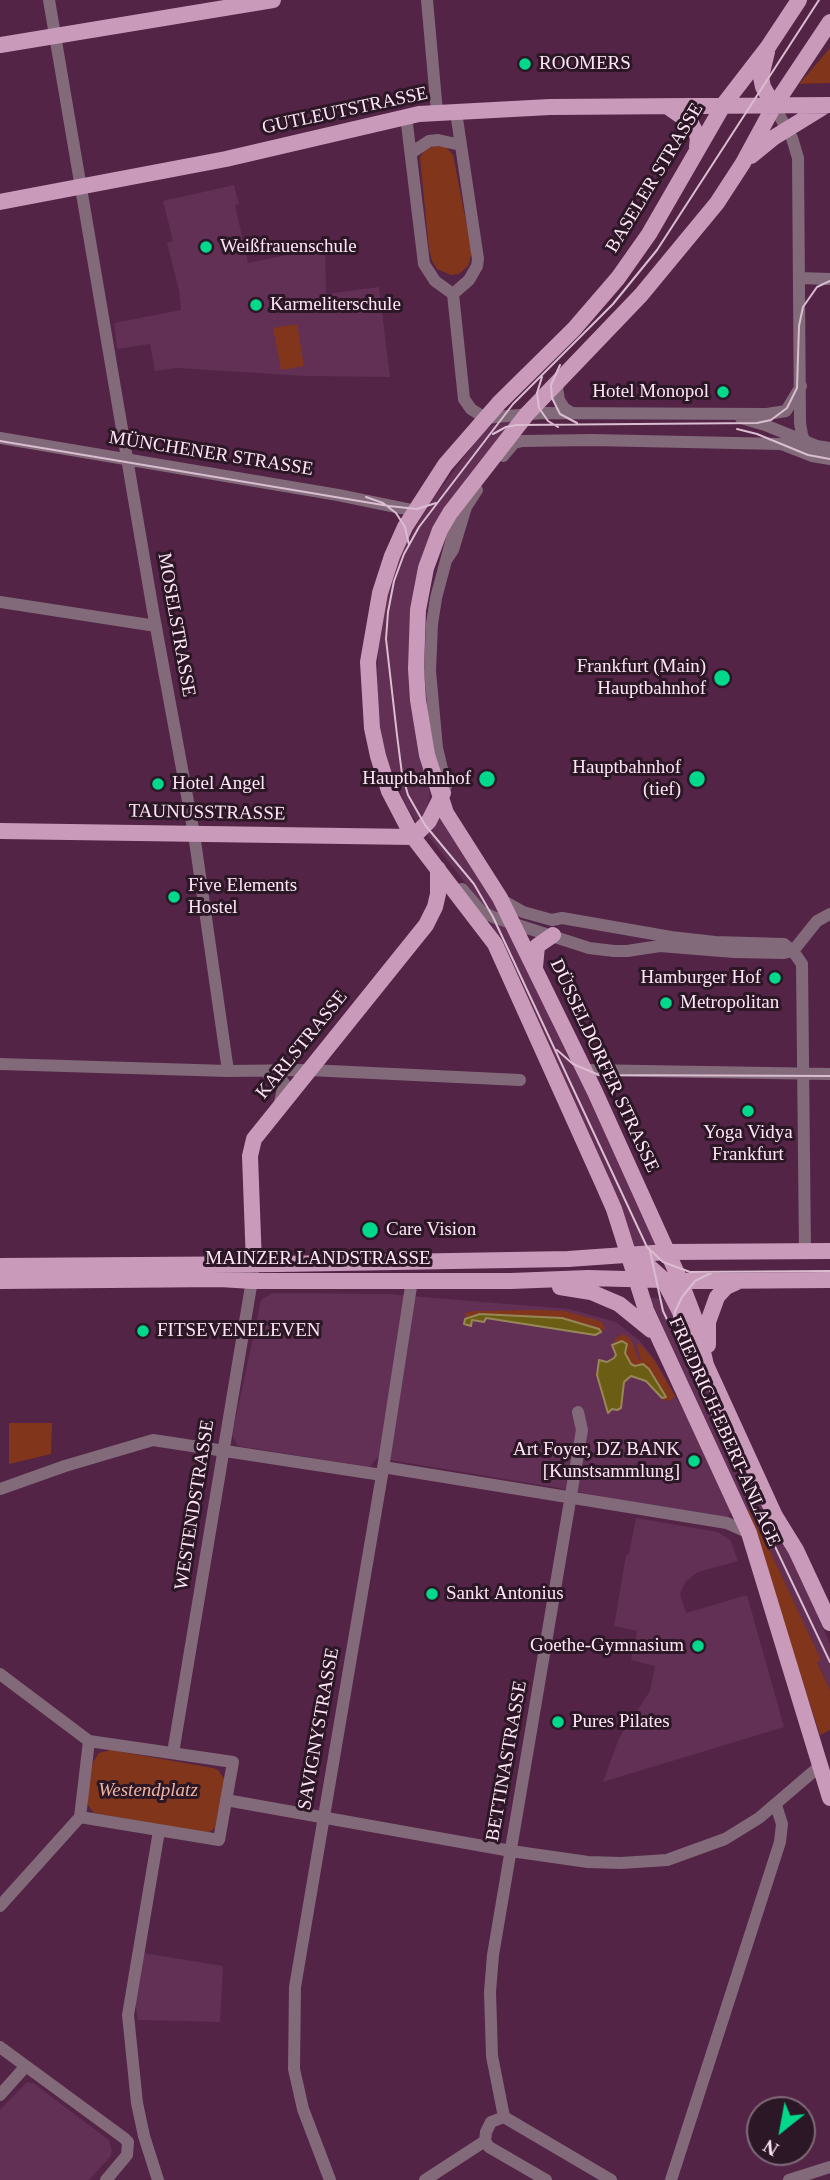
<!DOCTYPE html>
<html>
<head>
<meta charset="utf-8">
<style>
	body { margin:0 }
	#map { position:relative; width:830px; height:2180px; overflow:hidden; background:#532446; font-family:Georgia,serif }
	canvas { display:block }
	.north { position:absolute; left:746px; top:2096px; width:70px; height:70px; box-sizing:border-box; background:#2c1726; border:2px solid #806a79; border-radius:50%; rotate:211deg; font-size:19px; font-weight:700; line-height:28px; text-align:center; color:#fee6f6 }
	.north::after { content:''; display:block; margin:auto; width:24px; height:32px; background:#00d98c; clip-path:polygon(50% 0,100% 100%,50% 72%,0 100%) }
</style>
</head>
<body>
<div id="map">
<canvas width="830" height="2180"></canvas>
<div class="north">N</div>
</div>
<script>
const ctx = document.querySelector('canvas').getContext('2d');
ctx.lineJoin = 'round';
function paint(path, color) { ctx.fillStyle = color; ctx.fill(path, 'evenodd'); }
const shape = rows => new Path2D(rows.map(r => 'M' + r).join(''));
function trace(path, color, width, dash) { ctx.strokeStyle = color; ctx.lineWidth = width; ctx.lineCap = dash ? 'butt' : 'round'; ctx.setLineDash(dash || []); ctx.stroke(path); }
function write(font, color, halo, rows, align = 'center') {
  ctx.font = font + ' Georgia,serif'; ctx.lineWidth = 6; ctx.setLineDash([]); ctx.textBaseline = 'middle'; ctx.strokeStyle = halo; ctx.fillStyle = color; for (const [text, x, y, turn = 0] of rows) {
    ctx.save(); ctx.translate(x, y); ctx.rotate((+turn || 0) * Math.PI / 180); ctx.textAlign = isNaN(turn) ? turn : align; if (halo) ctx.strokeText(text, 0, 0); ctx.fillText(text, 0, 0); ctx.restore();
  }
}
paint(shape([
	[234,185,239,204,235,205,248,263,296,253,296,247,325,240,326,294,379,287,390,377,305,376,177,368,155,371,150,344,117,349,114,323,181,310,179,290,167,243,173,241,163,201],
	[514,421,432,532,412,712,430,795,425,815,417,823,406,805,389,767,382,739,377,702,378,649,389,588,398,560,416,526,435,496,471,448,478,433,493,425],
	[442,815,485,883,509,929,563,1046,592,1097,657,1245,630,1246,621,1210,492,924,482,904,425,832],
	[272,1293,386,1294,569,1309,616,1322,640,1341,655,1360,699,1438,731,1512,726,1521,559,1488,377,1458,370,1467,238,1446,232,1435,261,1300],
	[650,1298,668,1299,688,1350,751,1488,790,1554,830,1644,830,1690,817,1661,820,1659,773,1557,748,1510,746,1510],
	[636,1518,718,1532,731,1541,738,1561,698,1572,686,1581,680,1594,686,1613,747,1595,784,1727,603,1782,619,1738,650,1691,655,1666,631,1660,637,1631,614,1626,626,1555,629,1554],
	[144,1953,223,1966,220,2022,138,2020,135,2002],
	[27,2082,33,2083,109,2140,112,2151,110,2157,89,2180,0,2180,0,2110]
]), '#622f55');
paint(shape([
	[830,48,830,83,799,84],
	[435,146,446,147,453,155,472,252,468,266,459,274,451,275,437,269,432,261,429,249,420,158,425,149],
	[297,324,304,366,281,370,273,328],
	[540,1310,564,1311,590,1318,602,1322,605,1328,601,1332,599,1329,562,1318,480,1314,465,1319,465,1313,474,1311],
	[623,1334,630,1338,639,1360,641,1360,637,1345,639,1343,654,1360,675,1396,671,1400,664,1401,639,1366,632,1364,625,1353,614,1344,616,1338],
	[9,1423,52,1423,51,1454,9,1464],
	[748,1509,773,1557,821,1660,817,1662,830,1690,830,1730,820,1735,746,1510],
	[111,1750,213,1768,218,1770,225,1780,215,1828,208,1833,94,1813,88,1805,87,1799,93,1762,99,1753]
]), '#81351b');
const water = shape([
	[480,1314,562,1318,599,1329,601,1332,595,1335,486,1318,484,1322,472,1320,471,1326,464,1324,465,1319,480,1314],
	[622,1341,627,1344,625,1353,631,1364,635,1366,643,1364,649,1369,666,1397,662,1398,646,1381,631,1376,624,1382,621,1408,617,1410,612,1409,608,1413,597,1375,599,1360,607,1362,614,1358,616,1355,612,1345,622,1341]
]);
paint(water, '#6b5e14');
trace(water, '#978758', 2);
trace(shape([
	[49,0,153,611,194,834,228,1071],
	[427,0,437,112],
	[774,106,792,138,798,158,800,423,802,435,812,456],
	[406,116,424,264,435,281,453,294,469,280,477,266,478,259,456,112],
	[411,153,429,141,438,140,461,145],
	[800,278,830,279],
	[453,294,464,399,471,409,485,418,542,413,767,414,786,411,801,386],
	[561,378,557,388,559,400,564,408,572,413],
	[741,418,765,425,817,446,830,448],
	[0,438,338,495,416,511],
	[503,456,514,443,522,441,592,440,781,444,812,456,830,459],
	[447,559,453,550,466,507,477,490],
	[0,602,156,626],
	[446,786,437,748,430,671,432,624,436,598,452,538,450,513],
	[462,889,481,911,493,917,589,948,614,951,627,951,660,946,734,952,784,953,793,951,817,921,830,914],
	[500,899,523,912,552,920,562,918,671,937,715,942,784,944,793,951,802,964,805,1252],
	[0,1064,228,1071,309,1070,520,1080],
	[583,1070,830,1074],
	[267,1073,281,1079,284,1083,280,1103],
	[383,1467,727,1523,749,1533],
	[0,1489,65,1466,153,1440,382,1475],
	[0,1674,89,1741,233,1762,219,1840,80,1817],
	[173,1753,253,1274],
	[226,1800,511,1851,588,1862,621,1863,667,1860,725,1839,759,1818,821,1765],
	[80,1817,89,1741],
	[0,1906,80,1817],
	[0,2047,124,2138,128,2142,127,2155,106,2180],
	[0,2095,25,2067],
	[504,2117,492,2056,490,1992,493,1955,582,1430,578,1412],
	[485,2141,486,2132,491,2122,504,2117,611,2180],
	[485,2141,489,2147,546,2180],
	[158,2180,144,2136,137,2103,128,2015,159,1831],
	[330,2180,303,2109,294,2069,295,1987,382,1475,412,1280],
	[425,2180,485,2141],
	[671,2180,780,1842,782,1824,776,1805],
	[789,2180,830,2167]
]), '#826a7a', 12);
trace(shape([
	[799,0,768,47,724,104,649,234,618,278,574,329,499,403,445,465,405,527,392,556,380,593,368,662,372,728,378,756,389,791,413,837,495,944,603,1184,614,1209,646,1310,749,1533,830,1798],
	[830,22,774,106,743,163,717,203,641,295,527,414,450,513,440,530,426,568,418,610,416,669,418,700,427,755,446,813,500,898,595,1092,680,1280,696,1322,706,1365,775,1516,796,1550,830,1623],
	[0,45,273,0],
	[767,52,761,77,763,87,774,106],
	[668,107,691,123,698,137,697,147],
	[751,156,773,138,825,106],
	[0,202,226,159,419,114,550,107,830,105],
	[0,831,413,837],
	[413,837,429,821,443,793],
	[535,967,537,946,553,935],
	[630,1256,644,1262,663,1279,690,1331],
	[254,1264,250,1156,254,1139,426,925,435,907,438,894,438,869],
	[0,1266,280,1264,568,1259,668,1252,830,1251],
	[0,1281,220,1279,252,1281,511,1281,588,1278,700,1281,830,1280],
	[560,1287,591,1292,619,1304,651,1330],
	[708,1345,708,1322,717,1297,726,1287,737,1282]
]), '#ca9abb', 16);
trace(shape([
	[819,0,657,250,613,304,513,404,419,527,404,554,394,581,388,612,386,639,397,735,402,774,408,795,425,825,474,884,493,917,647,1247,663,1262,690,1272,830,1271],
	[560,365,551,385,552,398,560,414,577,423],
	[542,377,537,393,539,408,548,421,558,427],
	[737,429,757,434,808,455,830,459],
	[493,434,506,427,517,425,757,423,771,420,787,408,797,388,799,326,803,307,817,287,830,281],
	[0,441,389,506,417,509,436,503],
	[366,497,383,503,396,513,405,527,409,545],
	[557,1050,573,1064,599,1075,830,1076],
	[650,1251,663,1311,830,1662],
	[672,1330,675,1312,682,1297,695,1281,711,1273]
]), '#dabdd1', 2);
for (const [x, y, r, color] of [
	[525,64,7,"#00d98c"],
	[206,247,7,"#00d98c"],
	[256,305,7,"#00d98c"],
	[723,392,7,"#00d98c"],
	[722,678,9,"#00d98c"],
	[487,779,9,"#00d98c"],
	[697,779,9,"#00d98c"],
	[158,784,7,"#00d98c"],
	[174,897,7,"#00d98c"],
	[775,978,7,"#00d98c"],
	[666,1003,7,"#00d98c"],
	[748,1111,7,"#00d98c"],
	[370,1230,9,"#00d98c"],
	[143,1331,7,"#00d98c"],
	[694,1461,7,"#00d98c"],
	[432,1594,7,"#00d98c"],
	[698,1646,7,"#00d98c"],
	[558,1722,7,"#00d98c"]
]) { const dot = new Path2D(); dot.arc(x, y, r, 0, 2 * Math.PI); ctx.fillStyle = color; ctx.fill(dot); trace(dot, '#2c1726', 2.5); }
write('19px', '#fee6f6', '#2c1726', [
	["ROOMERS",539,64],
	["Weißfrauenschule",220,247],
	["Karmeliterschule",270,305],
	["Hotel Monopol",709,392,"right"],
	["Frankfurt (Main)",706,667,"right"],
	["Hauptbahnhof",706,689,"right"],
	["Hauptbahnhof",681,768,"right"],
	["(tief)",681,790,"right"],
	["Hauptbahnhof",471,779,"right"],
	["Hotel Angel",172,784],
	["Five Elements",188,886],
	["Hostel",188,908],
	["Hamburger Hof",761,978,"right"],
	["Metropolitan",680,1003],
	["Yoga Vidya",748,1133,"center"],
	["Frankfurt",748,1155,"center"],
	["Care Vision",386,1230],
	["FITSEVENELEVEN",157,1331],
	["Art Foyer, DZ BANK",680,1450,"right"],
	["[Kunstsammlung]",680,1472,"right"],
	["Sankt Antonius",446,1594],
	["Goethe-Gymnasium",684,1646,"right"],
	["Pures Pilates",572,1722]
], 'left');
write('19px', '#fee6f6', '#2c1726', [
	["GUTLEUTSTRASSE",345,111,-12],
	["BASELER STRASSE",655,178,-59],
	["MÜNCHENER STRASSE",211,454,9],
	["MOSELSTRASSE",176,625,80],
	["TAUNUSSTRASSE",207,813,1],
	["KARLSTRASSE",302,1045,-51],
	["DÜSSELDORFER STRASSE",604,1066,65],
	["MAINZER LANDSTRASSE",318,1259],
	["FRIEDRICH-EBERT-ANLAGE",724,1432,66],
	["WESTENDSTRASSE",195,1505,-81],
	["SAVIGNYSTRASSE",319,1729,-80],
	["BETTINASTRASSE",507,1761,-80]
]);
write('italic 19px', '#edb4a1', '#2c1726', [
	["Westendplatz",148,1791]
]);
</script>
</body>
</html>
